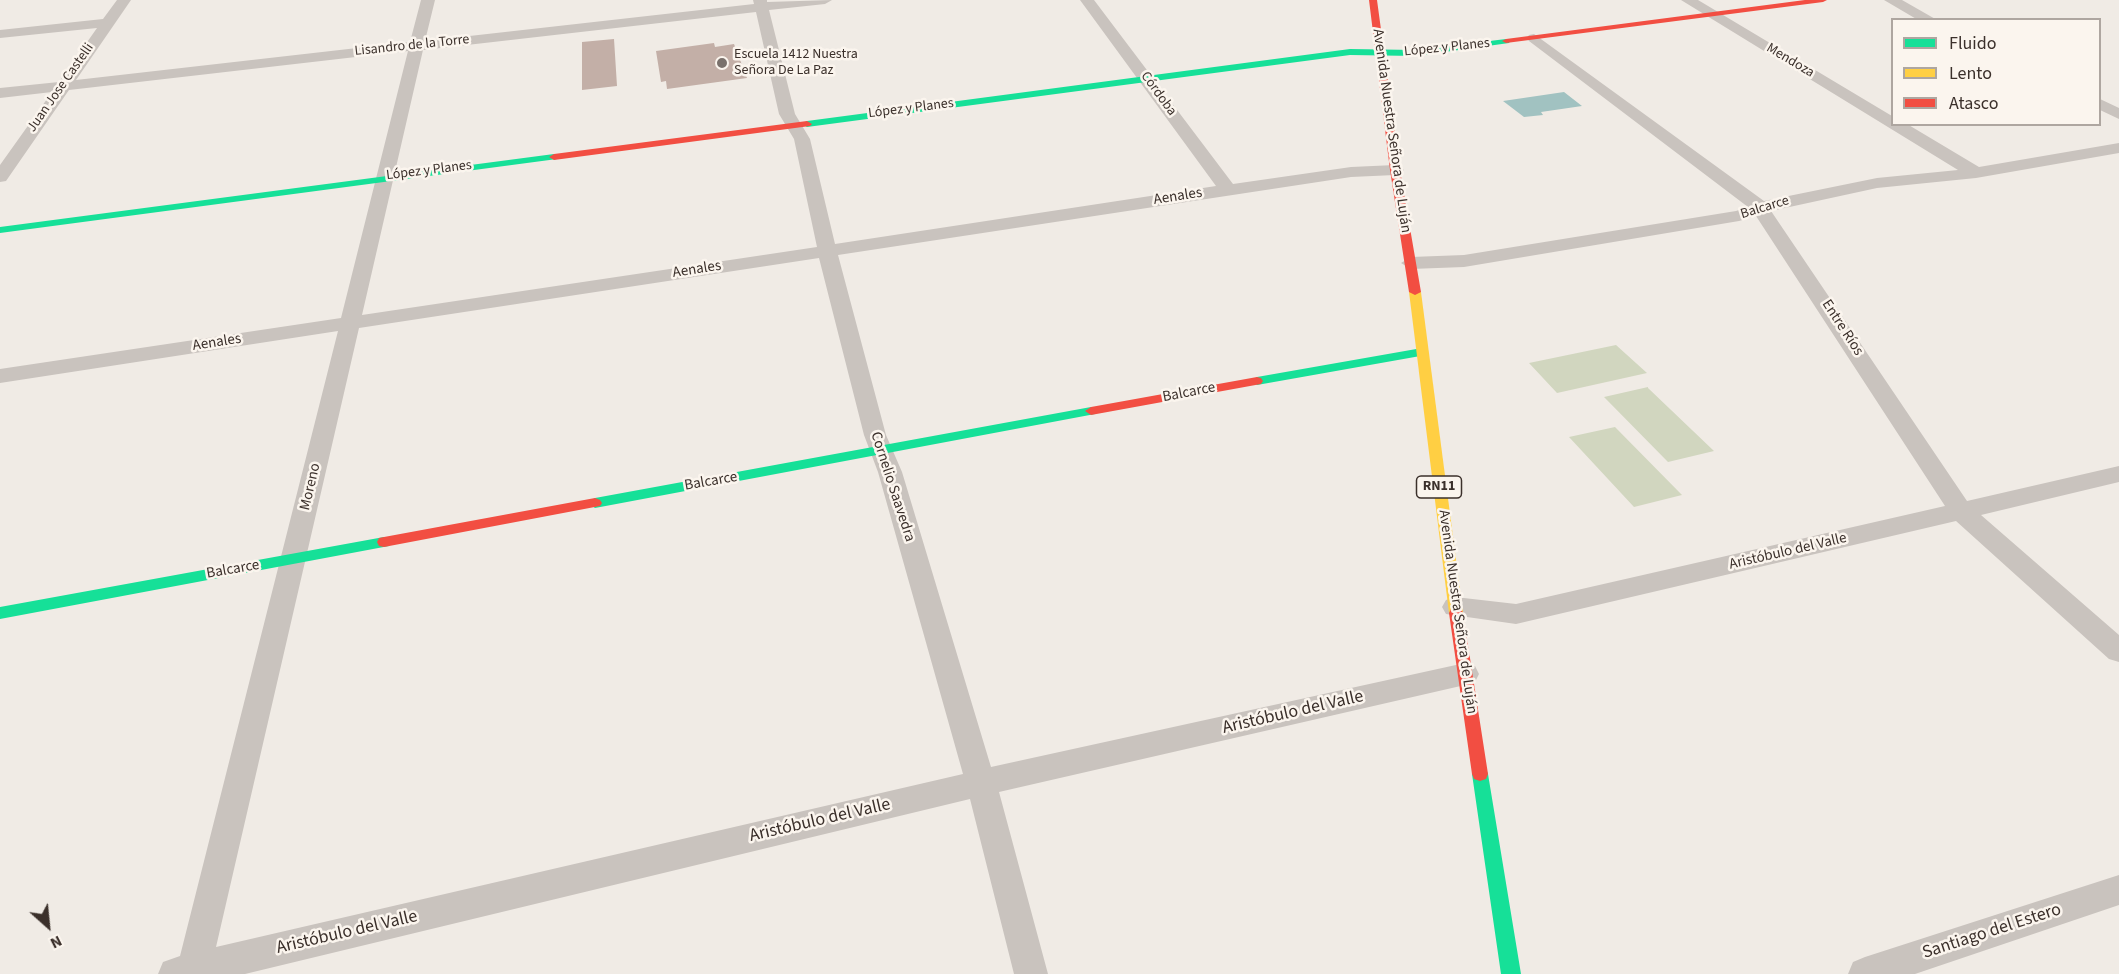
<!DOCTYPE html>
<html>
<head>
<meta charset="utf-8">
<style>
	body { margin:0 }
	#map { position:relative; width:2119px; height:974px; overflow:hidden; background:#f0ebe5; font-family:"Source Sans 3",sans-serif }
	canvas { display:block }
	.legend { position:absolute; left:1891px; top:18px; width:210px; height:108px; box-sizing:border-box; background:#fbf5ee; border:2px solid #aea6a0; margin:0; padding:8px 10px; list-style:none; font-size:18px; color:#3b302b }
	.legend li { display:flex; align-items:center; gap:12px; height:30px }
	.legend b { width:30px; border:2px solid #aea6a0 }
	.north { position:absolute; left:18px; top:896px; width:60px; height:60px; -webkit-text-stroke:4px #fbf5ee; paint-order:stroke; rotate:153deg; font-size:16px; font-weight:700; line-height:24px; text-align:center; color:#3b302b }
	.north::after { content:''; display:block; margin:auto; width:21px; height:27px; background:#3b302b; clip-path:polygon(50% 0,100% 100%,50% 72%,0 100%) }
</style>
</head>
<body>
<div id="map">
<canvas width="2119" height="974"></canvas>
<ul class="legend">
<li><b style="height:8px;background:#16e098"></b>Fluido</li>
<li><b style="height:8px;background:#ffcf43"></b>Lento</li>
<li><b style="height:8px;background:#f24e42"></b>Atasco</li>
</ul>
<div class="north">N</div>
</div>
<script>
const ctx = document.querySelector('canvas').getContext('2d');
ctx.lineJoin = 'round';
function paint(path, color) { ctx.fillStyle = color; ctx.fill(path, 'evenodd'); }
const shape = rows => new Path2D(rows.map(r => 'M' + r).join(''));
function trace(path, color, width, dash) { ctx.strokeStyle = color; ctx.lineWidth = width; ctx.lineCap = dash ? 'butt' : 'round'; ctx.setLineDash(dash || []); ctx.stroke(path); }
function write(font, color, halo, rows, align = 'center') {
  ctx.font = font + ' "Source Sans 3",sans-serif'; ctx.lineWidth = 5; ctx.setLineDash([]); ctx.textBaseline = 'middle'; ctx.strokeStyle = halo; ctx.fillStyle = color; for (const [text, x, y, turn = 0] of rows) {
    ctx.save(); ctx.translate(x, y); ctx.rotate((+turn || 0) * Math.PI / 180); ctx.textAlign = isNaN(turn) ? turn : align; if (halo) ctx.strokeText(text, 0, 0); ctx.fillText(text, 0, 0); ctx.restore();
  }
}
paint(shape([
	[1616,345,1647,373,1557,393,1529,363],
	[1648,387,1648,388,1714,451,1668,462,1604,397],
	[1615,427,1682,495,1634,507,1569,437]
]), '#d1d6bf');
paint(shape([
	[1564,92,1582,106,1541,112,1543,115,1524,117,1503,101]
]), '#a1c2c1');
paint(shape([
	[614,39,617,86,582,90,582,42],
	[714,43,715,47,734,44,747,78,667,89,666,81,661,82,656,51]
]), '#c3afa7');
paint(shape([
	[117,0,131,0,76,80,410,42,421,0,435,0,425,41,754,4,753,0,767,0,767,2,832,0,825,4,769,10,795,114,810,139,835,244,1216,186,1080,0,1094,0,1233,184,1351,167,1395,165,1404,170,1395,175,1351,177,838,255,886,435,902,472,991,767,1465,663,1475,666,1479,674,1475,682,1465,685,999,792,1048,974,1014,974,970,799,245,974,158,974,163,962,180,956,338,331,0,383,0,369,341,318,408,51,69,90,6,181,0,182,0,165,52,92,0,98,0,88,59,82,97,28,0,38,0,30,103,19,117,0],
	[756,12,779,114,794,139,817,247,362,315,423,50,756,12],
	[819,258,864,435,878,472,963,774,216,947,359,328,819,258],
	[1681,0,1698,0,1892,116,1892,124,1907,124,1979,167,2119,143,2119,153,1976,178,1877,188,1771,211,1967,501,2119,466,2119,482,1981,515,2119,635,2119,662,2109,659,1956,521,1516,624,1446,614,1442,607,1446,600,1455,597,1516,604,1945,506,1756,216,1739,221,1464,267,1411,269,1401,263,1411,257,1464,255,1736,211,1748,207,1529,41,1527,38,1529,35,1534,34,1764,201,1877,178,1958,170,1681,0],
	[1884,0,1902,0,1937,20,1918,20,1884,0],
	[2100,99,2119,108,2119,119,2100,110,2100,99],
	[2119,875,2119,905,1915,974,1848,974,1853,962,1865,957,2119,875]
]), '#c9c3be');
paint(shape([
	[1506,39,1510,41,1509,43,1416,56,1350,55,807,127,802,124,807,121,1350,49,1416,50,1506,39],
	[554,154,557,155,557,159,0,233,0,227,554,154],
	[1422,348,1426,349,1428,352,1426,355,1257,385,1251,381,1257,377,1422,348],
	[1091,407,1097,411,1095,414,595,508,588,503,595,498,1091,407],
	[384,537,389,538,391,542,389,546,0,619,0,607,384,537],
	[1480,767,1486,769,1488,774,1521,974,1501,974,1472,774,1474,769,1480,767]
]), '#16e098');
paint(shape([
	[1415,289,1421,292,1463,613,1461,617,1456,619,1451,617,1449,613,1409,292,1415,289]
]), '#ffcf43');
paint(shape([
	[1369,0,1377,0,1400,170,1421,292,1415,295,1409,292,1390,170,1369,0],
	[1805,0,1827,0,1823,2,1506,43,1502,41,1506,39,1805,0],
	[807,121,812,124,810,126,554,160,549,157,554,154,807,121],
	[1257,377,1261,378,1263,381,1261,384,1091,415,1085,411,1091,407,1257,377],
	[595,498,600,500,602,503,600,506,384,547,379,546,377,542,379,538,384,537,595,498],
	[1456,607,1461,609,1463,613,1488,774,1486,779,1480,781,1474,779,1472,774,1449,613,1451,609,1456,607]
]), '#f24e42');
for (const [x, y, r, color] of [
	[722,63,6,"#7a716c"]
]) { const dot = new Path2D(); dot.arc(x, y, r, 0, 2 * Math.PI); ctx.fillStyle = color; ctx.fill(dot); trace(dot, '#fbf5ee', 2); }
write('14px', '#3b302b', '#fbf5ee', [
	["Lisandro de la Torre",412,46,-6],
	["López y Planes",1447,48,-6],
	["Mendoza",1790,61,31],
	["Juan Jose Castelli",61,88,-55],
	["Córdoba",1158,94,54],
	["López y Planes",911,109,-7],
	["López y Planes",429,171,-7],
	["Balcarce",1765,208,-17]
]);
write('14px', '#3b302b', '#fbf5ee', [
	["Escuela 1412 Nuestra",734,55],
	["Señora De La Paz",734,71]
], 'left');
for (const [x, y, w] of [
	[1439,487,45]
]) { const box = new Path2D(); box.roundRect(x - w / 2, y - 11, w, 22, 4.5); ctx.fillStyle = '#fbf5ee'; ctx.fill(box); trace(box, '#3b302b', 1.5); }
write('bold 14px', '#3b302b', null, [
	["RN11",1439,487]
]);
write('15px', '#3b302b', '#fbf5ee', [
	["Avenida Nuestra Señora de Luján",1391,131,82],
	["Aenales",1178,197,-9],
	["Aenales",697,270,-9],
	["Entre Ríos",1842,328,57],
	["Aenales",217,343,-9],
	["Balcarce",1189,393,-11],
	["Balcarce",711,482,-10],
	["Moreno",311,487,-77],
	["Cornelio Saavedra",892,487,72],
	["Aristóbulo del Valle",1788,552,-13],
	["Balcarce",233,570,-10],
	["Avenida Nuestra Señora de Luján",1457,612,82]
]);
write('18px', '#3b302b', '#fbf5ee', [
	["Aristóbulo del Valle",1293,713,-13],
	["Aristóbulo del Valle",820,821,-13],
	["Santiago del Estero",1992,932,-18],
	["Aristóbulo del Valle",347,933,-13]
]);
</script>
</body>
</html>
